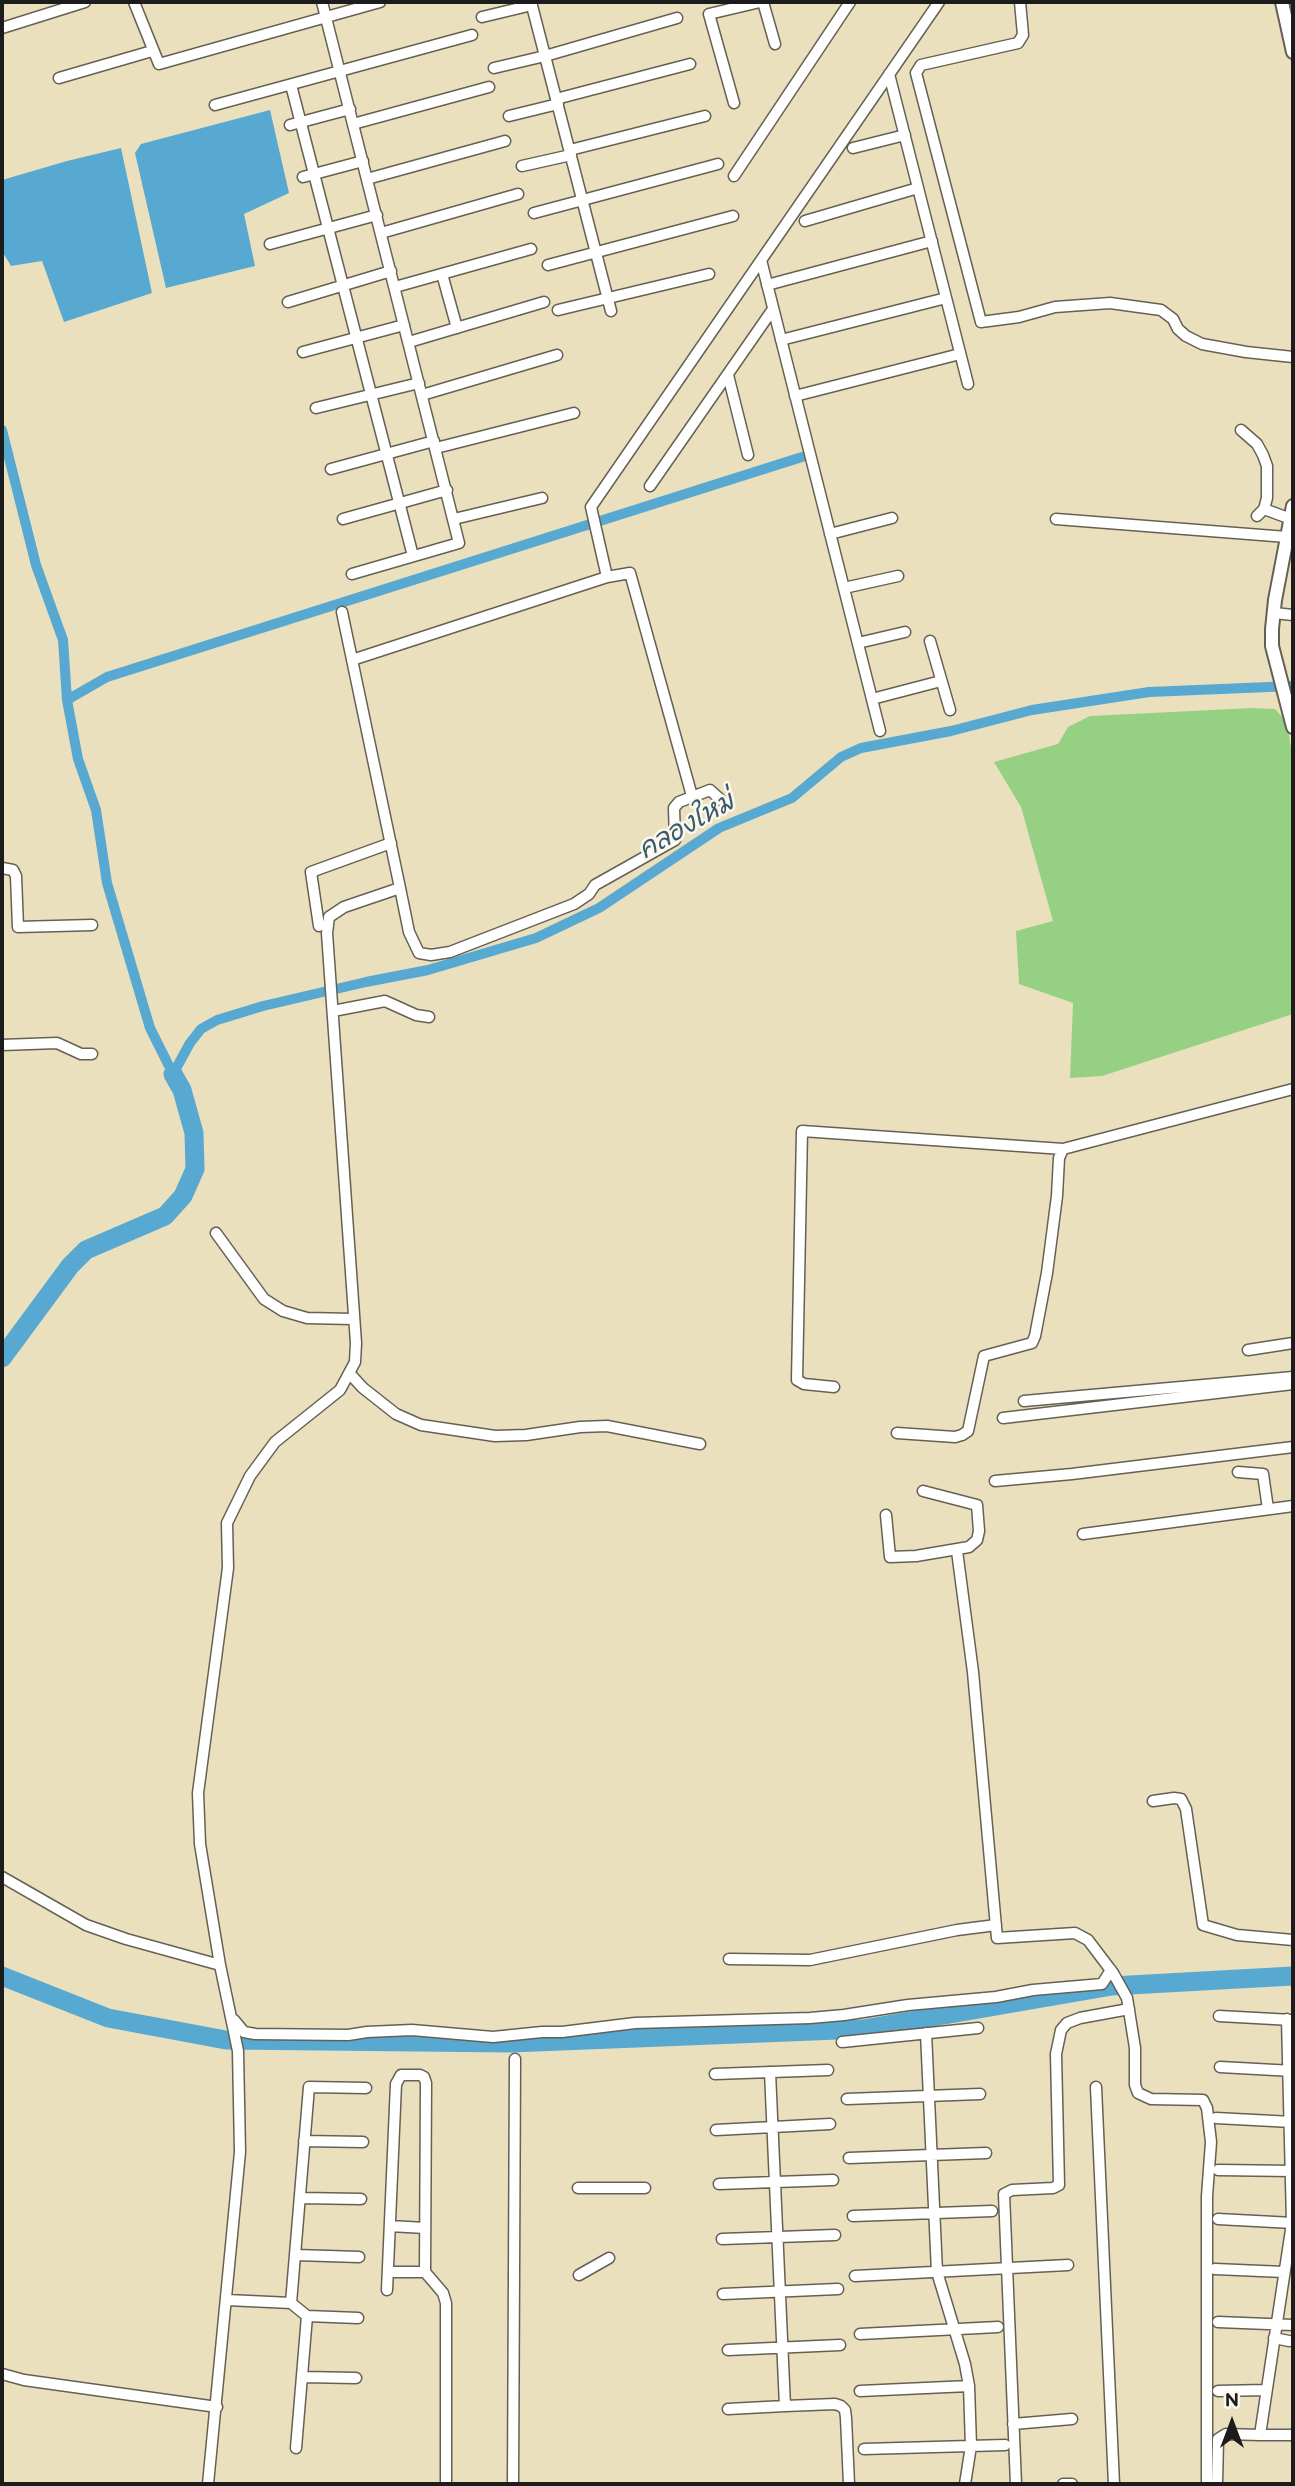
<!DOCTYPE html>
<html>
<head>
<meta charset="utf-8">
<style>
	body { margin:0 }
	#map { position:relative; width:1295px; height:2486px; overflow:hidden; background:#ebe0bd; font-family:"Balsamiq Sans",sans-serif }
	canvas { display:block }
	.frame { position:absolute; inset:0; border:4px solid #1c1c1c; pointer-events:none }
	.north { position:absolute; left:1197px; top:2388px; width:70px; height:70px; -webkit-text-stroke:5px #fbf7ec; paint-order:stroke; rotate:0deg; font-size:19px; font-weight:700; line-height:28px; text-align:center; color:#1c1c1c }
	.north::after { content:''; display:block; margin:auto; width:24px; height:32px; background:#1c1c1c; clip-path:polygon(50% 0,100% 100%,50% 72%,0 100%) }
</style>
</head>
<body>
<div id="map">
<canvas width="1295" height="2486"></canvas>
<div class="frame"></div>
<div class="north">N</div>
</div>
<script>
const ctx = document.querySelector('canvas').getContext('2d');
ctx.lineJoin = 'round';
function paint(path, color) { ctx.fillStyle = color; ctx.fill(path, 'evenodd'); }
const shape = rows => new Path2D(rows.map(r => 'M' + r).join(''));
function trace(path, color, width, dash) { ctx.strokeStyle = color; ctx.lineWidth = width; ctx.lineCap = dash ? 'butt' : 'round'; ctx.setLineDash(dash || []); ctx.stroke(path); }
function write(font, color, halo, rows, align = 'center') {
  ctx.font = font + ' "Balsamiq Sans","Playpen Sans Thai",sans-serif'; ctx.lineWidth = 5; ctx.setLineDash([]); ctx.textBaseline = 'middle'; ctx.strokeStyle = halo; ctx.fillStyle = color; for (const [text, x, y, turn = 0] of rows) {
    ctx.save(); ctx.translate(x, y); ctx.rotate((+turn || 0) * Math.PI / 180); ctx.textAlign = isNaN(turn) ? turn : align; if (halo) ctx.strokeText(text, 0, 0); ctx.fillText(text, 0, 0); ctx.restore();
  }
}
paint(shape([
	[1252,708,1275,709,1287,722,1293,761,1293,1014,1102,1076,1070,1078,1073,1003,1019,984,1016,931,1053,921,1021,807,994,762,1058,744,1068,727,1090,716]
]), '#96d083');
paint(shape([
	[270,110,289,193,244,214,255,266,166,288,135,153,141,144],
	[121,148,152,293,64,322,42,261,11,266,2,251,2,180,67,161]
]), '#57a9d2');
trace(shape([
	[2,430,36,565,63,640,67,700,78,759,96,810,107,883,150,1028,173,1074,190,1043,201,1029,217,1020,263,1006,366,982,428,970,536,938,599,908,719,828,792,798,841,757,861,748,951,731,1032,710,1149,692,1293,686],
	[67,700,107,677,802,457]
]), '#57a9d2', 10);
trace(shape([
	[2,1358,70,1266,86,1250,165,1216,183,1196,195,1169,194,1133,182,1090,173,1074],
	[2,1976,108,2018,226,2040,511,2043,863,2029,1112,1986,1293,1976]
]), '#57a9d2', 19);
const minor = shape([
	[134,2,159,64,380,2],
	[322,2,459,543,352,574],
	[531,2,611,311],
	[763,2,775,44],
	[1020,2,1023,35,1018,43,921,65,916,73,981,322,1019,317,1055,307,1110,303,1161,310,1173,319,1178,329,1186,336,1202,344,1246,352,1293,357],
	[482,17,532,5],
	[2,28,85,2],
	[494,68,545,56,677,18],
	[889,74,968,384],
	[59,78,152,51],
	[291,85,413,556],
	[556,99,690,64],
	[734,103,709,14,760,2],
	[215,105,472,35],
	[509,116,558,104],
	[353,124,489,87],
	[290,125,350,109],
	[853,148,905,135],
	[570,150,705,116],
	[522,166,571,155],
	[734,176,850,2],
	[303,177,363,161],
	[367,179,505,141],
	[534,213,718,164],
	[805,221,918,188],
	[381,233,518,194],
	[270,244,377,215],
	[761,260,880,731],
	[548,265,733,216],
	[442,274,457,328],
	[767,285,932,241],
	[395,287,531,249],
	[288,302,391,271],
	[558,310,709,274],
	[781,340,946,298],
	[409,342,544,302],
	[303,352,404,325],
	[728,375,748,455],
	[422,395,557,355],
	[795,396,960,354],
	[316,408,419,383],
	[1241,430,1257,444,1263,455,1267,466,1267,498,1264,509,1257,516],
	[436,448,574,413],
	[331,469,434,441],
	[650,486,773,309],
	[1264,509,1291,519],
	[343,519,447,490],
	[454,519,542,498],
	[1056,519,1287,537],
	[830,534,892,518],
	[607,577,591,507,939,2],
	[844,588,898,576],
	[342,612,400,888],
	[1274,613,1293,615],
	[930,641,950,710],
	[858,643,905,632],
	[352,660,607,577,630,573,692,796],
	[872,699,941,681],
	[2,868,13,870,16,876,18,927,92,925],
	[319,926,311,872,391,843],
	[333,1011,385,1001,416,1015,429,1017],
	[2,1045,57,1043,81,1054,92,1054],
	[216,1233,264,1299,283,1311,307,1318,353,1319],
	[1248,1350,1293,1343],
	[350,1374,363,1388,396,1414,421,1425,495,1436,526,1435,580,1427,607,1426,700,1444],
	[834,1387,804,1384,797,1380,802,1131,1063,1149],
	[1024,1401,1293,1377],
	[1003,1418,1293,1384],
	[897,1433,955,1437,962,1435,968,1431,984,1356,1032,1343,1035,1336,1047,1273,1057,1196,1059,1158,1063,1149,1293,1089],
	[1238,1472,1263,1474,1268,1509],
	[995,1481,1072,1474,1293,1447],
	[886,1515,890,1557,916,1556,969,1547,977,1540,979,1531,977,1505,923,1491],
	[1083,1534,1293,1506],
	[957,1551,973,1672,997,1938,1075,1933,1088,1940,1113,1973,1127,1998,1135,2048,1135,2085,1138,2093,1151,2099,1203,2100,1207,2108,1211,2142,1207,2196,1207,2484],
	[1153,1801,1174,1798,1181,1799,1186,1809,1203,1925,1237,1935,1293,1940],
	[2,1877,86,1925,126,1939,220,1965],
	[729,1959,810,1960,957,1930,996,1925],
	[1219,2016,1292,2020],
	[234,2020,244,2032,255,2034,348,2035,367,2032,412,2030,493,2037,542,2032,562,2032,635,2023,810,2018,844,2015,908,2005,996,1997,1033,1990,1102,1984,1111,1970],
	[926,2033,937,2272,965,2364,969,2386,971,2446,965,2484],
	[842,2042,978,2028],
	[1220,2067,1293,2071],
	[770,2072,785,2406,835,2404,841,2406,845,2410,846,2418,849,2484],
	[715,2074,828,2070],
	[1096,2087,1114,2484],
	[847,2099,980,2094],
	[1216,2118,1292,2122],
	[716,2130,830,2124],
	[304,2141,363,2142],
	[849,2158,986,2153],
	[1218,2170,1293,2171],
	[719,2184,833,2180],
	[578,2188,645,2188],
	[300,2198,361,2199],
	[853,2216,992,2211],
	[1218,2219,1293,2223],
	[390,2226,425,2228],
	[722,2239,835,2235],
	[296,2255,359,2257],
	[1215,2269,1284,2272],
	[388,2272,425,2272],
	[579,2275,609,2258],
	[855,2276,1068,2265],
	[387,2290,396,2084,401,2075,420,2075,424,2077,426,2083,425,2272,443,2293,446,2303,446,2484],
	[723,2294,838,2289],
	[227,2300,291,2303,309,2087,366,2088],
	[291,2303,307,2316,296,2448],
	[307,2316,358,2318],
	[1218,2322,1293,2325],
	[860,2334,998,2327],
	[1274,2338,1289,2341],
	[728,2350,840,2345],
	[2,2374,24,2380,217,2407],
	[302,2377,356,2378],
	[860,2391,969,2386],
	[1218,2391,1266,2390],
	[728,2409,785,2406],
	[1013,2424,1072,2419],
	[1260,2435,1293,2435],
	[864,2449,1005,2445],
	[208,2484,240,2152,238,2051,220,1965,200,1844,198,1793,228,1568,227,1523,250,1476,275,1442,340,1390,355,1362,356,1343,327,933,329,917,344,907,400,888,409,932,419,953,431,955,450,952,574,904,589,894,595,885,675,840,674,808,679,802,710,790,721,800],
	[513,2484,515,2059],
	[1016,2484,1004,2194,1012,2190,1053,2188,1059,2185,1056,2054,1061,2030,1067,2023,1080,2018,1129,2009],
	[1063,2484,1072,2484],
	[1217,2484,1218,2439,1226,2434,1260,2435,1292,2223,1287,2019]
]);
const tertiary = shape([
	[1282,2,1293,52],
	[1293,506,1275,600,1272,629,1272,646,1293,727]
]);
trace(minor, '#646154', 13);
trace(tertiary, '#646154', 16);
trace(minor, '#fff', 10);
trace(tertiary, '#fff', 12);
write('italic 26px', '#375b6e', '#fbf7ec', [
	["คลองใหม่",687,827,-30]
]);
</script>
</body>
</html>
